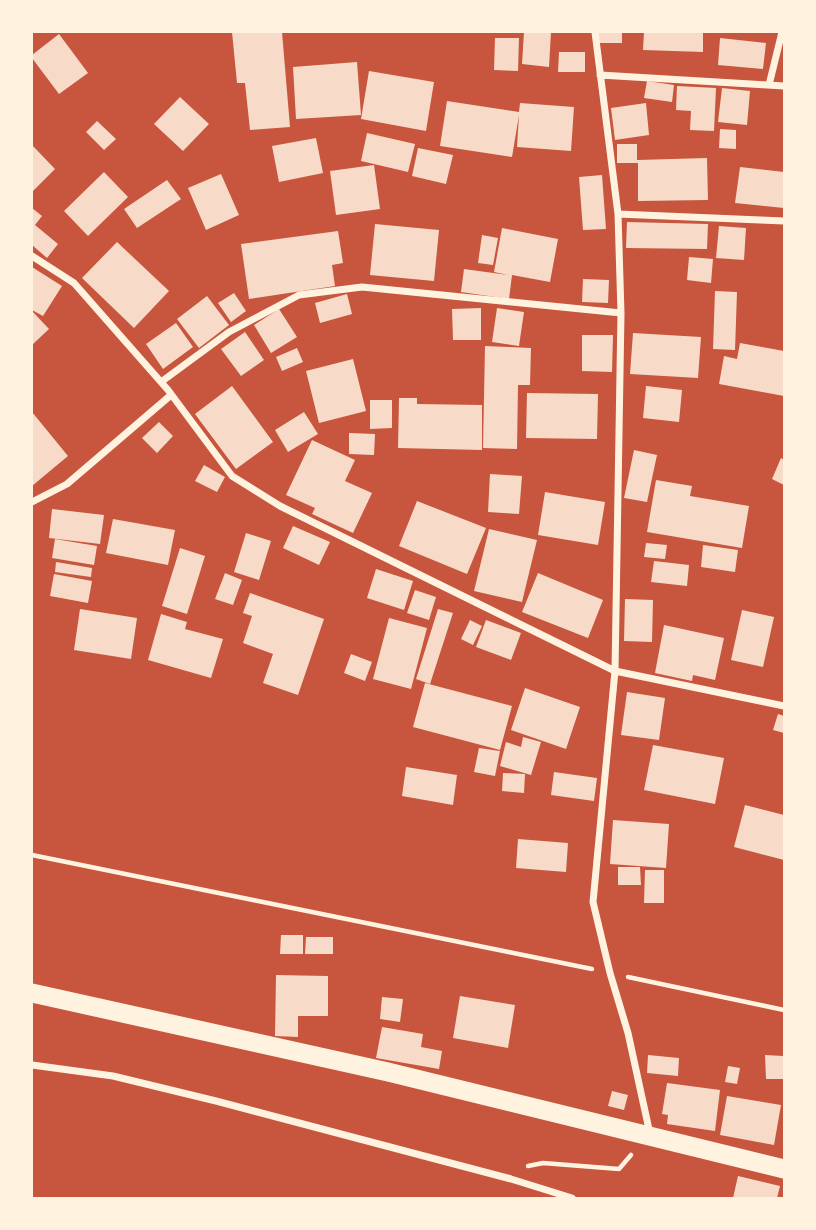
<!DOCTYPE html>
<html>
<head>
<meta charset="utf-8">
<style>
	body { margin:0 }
	#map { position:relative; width:816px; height:1230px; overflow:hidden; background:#c8553d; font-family:Spectral,serif }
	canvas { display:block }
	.frame { position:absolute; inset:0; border:33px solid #fff3e0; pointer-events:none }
</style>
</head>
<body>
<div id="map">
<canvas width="816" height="1230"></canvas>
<div class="frame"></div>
</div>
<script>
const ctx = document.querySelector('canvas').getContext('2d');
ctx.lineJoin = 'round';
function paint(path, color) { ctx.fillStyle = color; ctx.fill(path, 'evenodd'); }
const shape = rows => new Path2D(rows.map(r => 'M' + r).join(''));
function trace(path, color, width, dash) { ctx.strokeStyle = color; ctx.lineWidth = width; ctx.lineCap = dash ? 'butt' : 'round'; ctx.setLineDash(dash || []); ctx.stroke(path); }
paint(shape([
	[232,32,282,32,290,127,250,130,245,83,237,83],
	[524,32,551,32,549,67,522,64],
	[598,32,622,32,622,43,598,43],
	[644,32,703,32,703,52,643,50],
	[59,34,88,73,59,94,32,58,32,55],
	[495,38,519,38,518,71,494,70],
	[720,38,766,43,763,69,718,65],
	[559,52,585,52,585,72,558,72],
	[357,62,361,115,296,119,293,67],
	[369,71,434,82,426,131,361,119],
	[647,81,674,85,672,102,644,98],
	[677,86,716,88,714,131,690,130,691,111,676,110],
	[722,88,750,91,747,125,718,122],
	[180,97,209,124,183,151,154,124],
	[447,101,519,112,520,103,574,107,571,151,517,147,519,115,512,157,440,146],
	[646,103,649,135,615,140,611,108],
	[97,121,116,139,104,150,86,132],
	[720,129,736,130,736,149,719,148],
	[367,133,415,144,408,172,361,161],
	[316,138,323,173,279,182,272,146],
	[617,144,637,144,637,160,707,158,708,200,638,201,638,163,617,163],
	[32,145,55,169,32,192],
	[418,148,453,155,446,184,412,176],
	[374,165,380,209,336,215,330,171],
	[740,167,784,172,784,208,735,203],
	[104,172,128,197,88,236,64,211],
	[221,174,239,215,206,230,188,188],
	[602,175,606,229,583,230,579,177],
	[167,180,181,199,137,228,124,209],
	[32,208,42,216,35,225,58,244,47,258,32,245],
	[627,222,708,224,707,249,626,248],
	[375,224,439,230,434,281,370,275],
	[719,226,746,228,744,260,716,258],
	[502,228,558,239,550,282,512,275,509,299,461,292,464,269,508,275,494,272],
	[338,231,343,263,332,265,335,286,249,299,241,244],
	[482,235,498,238,493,265,478,263],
	[117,242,169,291,134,328,82,278],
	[689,257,713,259,711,283,687,280],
	[32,267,62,286,43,316,32,310],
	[583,279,609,280,608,303,582,302],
	[715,291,737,292,735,350,713,349],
	[234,293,246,311,231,322,218,303],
	[347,294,352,314,320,323,315,303],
	[207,296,229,325,199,348,177,319],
	[481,308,481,340,453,340,452,309],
	[497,308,524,312,519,346,492,342],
	[279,309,297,337,271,353,254,325],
	[32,311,49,329,32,345],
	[176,323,193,347,163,369,146,344],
	[245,332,264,360,241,376,221,349],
	[633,333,701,337,698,378,630,374],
	[582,335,613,335,612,372,582,371],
	[740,343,784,351,784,396,719,384,724,356,737,359],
	[485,346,531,348,530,385,518,385,517,449,483,448],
	[297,348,303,362,282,371,276,357],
	[353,359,366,411,319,423,306,371],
	[232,386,273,442,236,469,195,414],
	[646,386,682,390,679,422,643,418],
	[527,393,598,394,597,439,526,438],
	[399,398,417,398,417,404,482,405,482,450,398,448],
	[370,400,392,400,392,428,370,429],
	[32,412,68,456,32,486],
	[304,412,318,434,288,452,275,430],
	[159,422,173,436,157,453,142,438],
	[349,433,375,434,374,455,349,454],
	[312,440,355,460,345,481,372,493,353,533,312,514,315,508,286,495],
	[634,450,657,455,647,502,624,498],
	[781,458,784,460,784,485,772,479],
	[204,465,225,477,217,492,195,481],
	[490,474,522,476,519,514,488,512],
	[656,480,692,486,690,496,749,506,742,548,647,532],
	[545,492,605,502,598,545,538,535],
	[417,501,486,528,467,574,399,546],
	[52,509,104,515,100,544,49,538],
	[113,519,175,530,168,565,106,553],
	[293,526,330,542,319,565,283,548],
	[489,529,537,540,522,602,474,591],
	[246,533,271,541,259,580,234,572],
	[55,539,97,546,94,565,52,558],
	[646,543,667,545,665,559,644,557],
	[703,545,738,550,735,572,701,567],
	[180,548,205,556,187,614,162,606],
	[654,561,689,565,687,586,651,582],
	[56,562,92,568,91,577,55,572],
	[376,569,413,581,404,610,367,598],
	[225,573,242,580,233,605,215,599],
	[538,573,603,600,588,638,522,612],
	[54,574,92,581,88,603,50,596],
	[415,590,436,597,429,620,407,613],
	[250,593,324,619,298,695,263,683,273,654,243,643,252,616,243,613],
	[625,599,653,600,652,642,624,641],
	[80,609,137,618,131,659,74,650],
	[438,609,453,613,430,684,416,679],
	[742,610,774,617,763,667,731,660],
	[161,614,187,622,185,629,223,639,211,678,148,660],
	[389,618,427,628,411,689,373,679],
	[470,620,482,626,473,645,461,639],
	[486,620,521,633,511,660,476,647],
	[664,625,724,638,715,680,693,675,692,681,655,673],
	[351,654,372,662,365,681,344,673],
	[425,683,512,706,500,750,413,727],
	[525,688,580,707,566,749,511,730],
	[627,692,665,698,659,740,621,735],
	[778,714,784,716,784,733,773,730],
	[523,737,541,742,531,775,500,766,506,742,521,747],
	[653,745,724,758,715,804,644,790],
	[479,748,500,751,495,776,474,772],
	[406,767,457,775,453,805,402,796],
	[554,772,597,778,594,801,551,795],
	[503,773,525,774,524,793,502,791],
	[745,805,784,815,784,860,734,847],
	[613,820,669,824,666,868,610,864],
	[518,839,568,843,566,872,516,868],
	[618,867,640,867,641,885,618,885],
	[645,870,664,870,664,903,644,903],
	[281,935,303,935,303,954,280,954],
	[306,937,333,937,333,954,305,954],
	[276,975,328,976,328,1016,298,1016,298,1037,275,1036],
	[460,996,515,1005,508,1048,453,1038],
	[382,997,403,999,400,1022,380,1019],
	[382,1027,423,1034,421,1047,442,1051,439,1069,376,1058],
	[648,1055,679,1058,678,1076,647,1073],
	[765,1055,783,1056,784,1079,766,1079],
	[728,1066,740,1068,737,1084,725,1082],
	[667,1083,720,1090,715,1131,667,1124,668,1115,662,1114],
	[612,1091,628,1095,624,1110,608,1106],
	[727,1096,781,1105,774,1145,720,1135],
	[738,1176,780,1186,777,1198,733,1198]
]), '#f7dbc8');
trace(shape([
	[32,855,592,969],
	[628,977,784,1010],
	[528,1166,543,1163,619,1169,631,1155]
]), '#fff3e0', 4.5);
trace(shape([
	[595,32,618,214,621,313,615,671,593,902,610,973,628,1033,650,1134],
	[600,75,784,86],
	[769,85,782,32],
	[618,214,784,221],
	[32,256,74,283,168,390,232,476,280,506,615,671,784,706],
	[161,382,229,332,299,295,362,287,621,313],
	[32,502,67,484,171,395],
	[32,1065,113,1076,216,1101,511,1179,572,1198]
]), '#fff3e0', 7);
trace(shape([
	[32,993,388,1072,784,1169]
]), '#fff3e0', 19);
</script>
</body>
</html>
